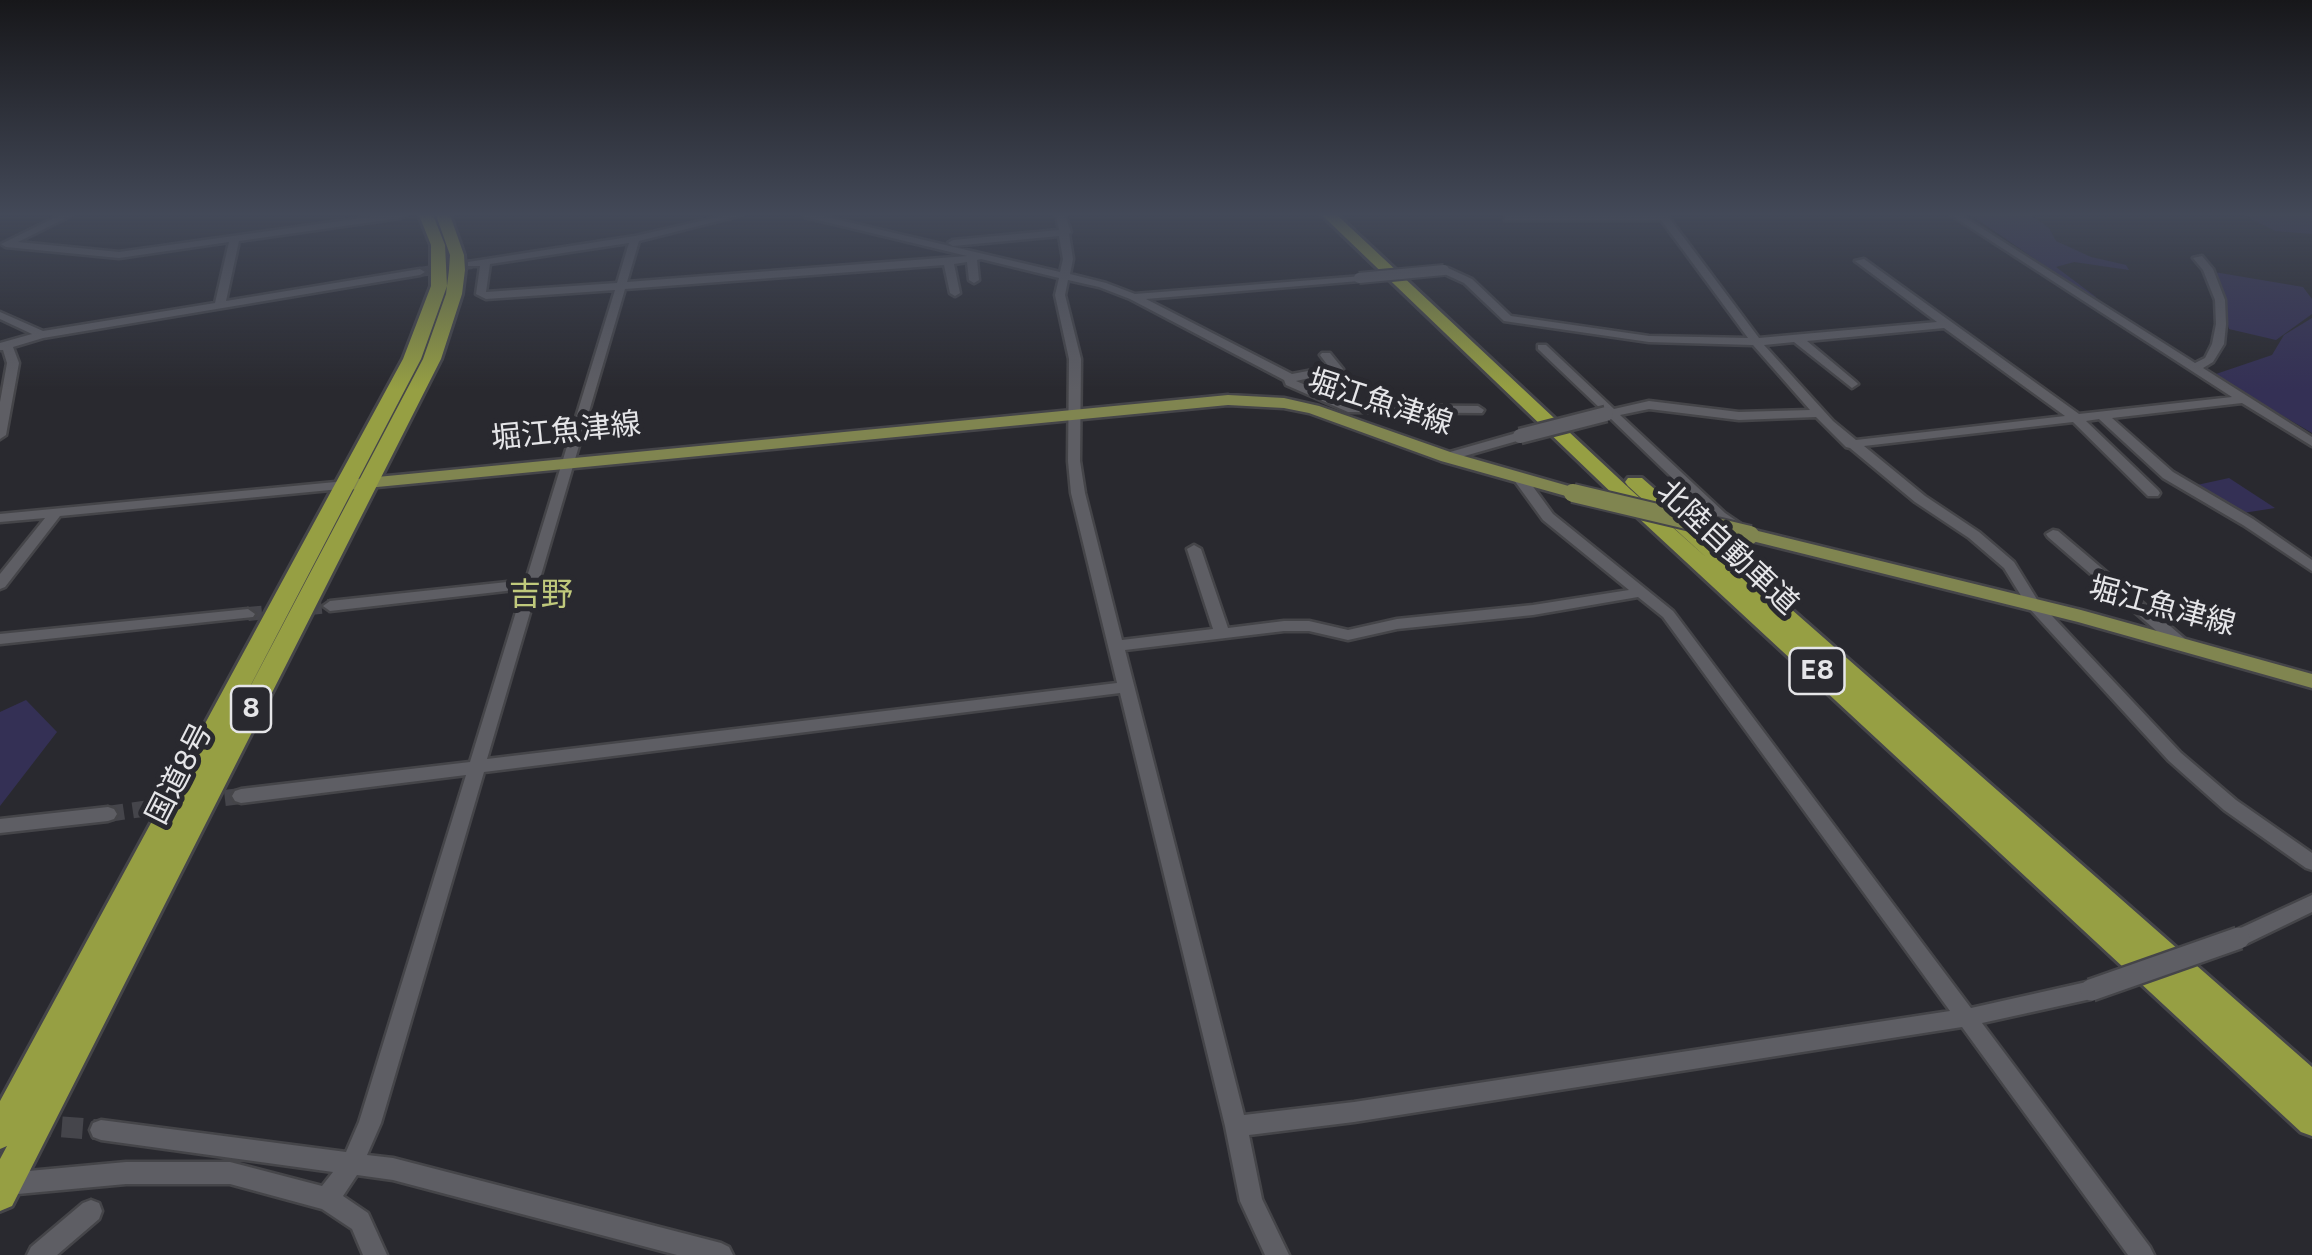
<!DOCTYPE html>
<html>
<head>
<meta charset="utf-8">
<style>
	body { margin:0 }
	canvas { display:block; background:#29292f }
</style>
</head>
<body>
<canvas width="2312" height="1255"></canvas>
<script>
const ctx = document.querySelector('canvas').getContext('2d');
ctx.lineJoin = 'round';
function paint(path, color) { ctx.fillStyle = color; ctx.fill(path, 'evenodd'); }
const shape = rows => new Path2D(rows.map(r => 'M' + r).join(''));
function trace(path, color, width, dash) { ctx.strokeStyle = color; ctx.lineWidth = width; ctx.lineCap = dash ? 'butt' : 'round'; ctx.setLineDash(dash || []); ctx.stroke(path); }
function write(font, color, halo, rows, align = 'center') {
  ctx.font = font + ' Figtree,"Noto Sans JP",sans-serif'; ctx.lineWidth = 10; ctx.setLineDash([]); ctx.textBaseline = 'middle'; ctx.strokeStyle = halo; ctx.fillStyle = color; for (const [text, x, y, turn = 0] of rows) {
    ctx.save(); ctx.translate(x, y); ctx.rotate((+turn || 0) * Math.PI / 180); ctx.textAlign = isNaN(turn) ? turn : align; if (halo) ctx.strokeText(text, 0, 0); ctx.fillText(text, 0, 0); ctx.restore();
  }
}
paint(shape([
	[1971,215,2031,215,2049,228,2056,241,2091,257,2126,265,2129,270,2074,262,2056,267,2096,297,2090,297],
	[2244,215,2312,215,2312,234,2275,231],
	[2214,272,2303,287,2312,299,2312,314,2276,340,2229,329],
	[2312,318,2312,433,2213,375,2272,355,2284,335],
	[2229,478,2275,508,2243,513,2197,485],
	[26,700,57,732,0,806,0,712]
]), '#343055');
trace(shape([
	[420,272,472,264]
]), '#45454b', 10, [10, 5]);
trace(shape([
	[248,614,330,606]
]), '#45454b', 14, [14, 6]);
trace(shape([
	[200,801,241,796],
	[108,814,177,804]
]), '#45454b', 16, [16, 9]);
trace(shape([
	[0,1122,101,1130]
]), '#45454b', 21, [21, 10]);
const minor = shape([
	[60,215,72,215,18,242,119,252,383,215,405,215,400,218,239,241,226,301,420,269,425,272,420,275,43,338,13,347,19,363,6,435,0,439,0,402,7,363,3,350,0,350,0,343,32,334,0,319,0,312,43,331,215,303,229,242,119,258,6,247,1,244,60,215],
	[727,215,742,215,639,241,627,282,967,256,805,217,804,215,818,215,1060,272,1063,259,1059,236,953,246,948,243,953,240,1059,230,1056,215,1065,215,1071,232,1069,234,1073,259,1070,274,1106,283,1135,294,1363,276,1364,278,1359,281,1146,299,1292,374,1329,367,1320,355,1322,353,1330,353,1343,369,1341,371,1296,381,1354,405,1478,406,1484,410,1482,413,1348,412,1286,385,1284,380,1130,299,1099,287,1068,280,1065,295,1081,359,1080,461,1085,493,1122,640,1213,629,1187,549,1194,545,1201,549,1228,628,1284,621,1309,621,1348,630,1397,619,1533,605,1629,590,1543,520,1514,480,1521,476,1526,477,1553,514,1673,611,1971,1008,2091,981,2098,984,2101,990,2098,996,2091,999,1982,1023,2150,1247,2154,1255,2128,1255,1962,1027,1354,1122,1249,1135,1262,1199,1289,1255,1265,1255,1240,1201,1225,1126,1120,693,484,772,381,1123,367,1155,393,1158,721,1243,729,1247,733,1255,677,1255,393,1180,357,1175,343,1196,368,1213,387,1255,363,1255,352,1229,322,1209,230,1184,126,1184,7,1195,0,1192,0,1176,7,1173,126,1162,230,1162,322,1186,333,1172,101,1140,93,1137,90,1130,93,1123,101,1120,346,1152,359,1122,466,775,241,803,235,801,232,796,235,791,241,789,470,762,523,589,330,611,323,606,330,601,526,580,615,290,486,299,476,294,480,266,468,266,468,262,635,236,727,215],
	[629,243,617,283,486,292,490,264,629,243],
	[981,259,1059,278,1055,295,1069,359,1068,461,1071,493,1117,683,487,759,625,289,944,265,950,293,955,296,960,293,954,264,967,262,969,280,974,283,979,280,977,260,981,259],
	[1638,597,1663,617,1950,1011,1354,1102,1244,1115,1125,650,1284,631,1309,631,1348,640,1397,629,1533,615,1638,597],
	[1508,215,1667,215,1759,338,1937,322,1855,261,1864,259,2079,414,2232,397,1951,215,1961,215,2195,363,2205,358,2212,344,2216,324,2215,300,2203,270,2193,258,2202,256,2213,269,2225,300,2226,324,2224,344,2213,362,2203,368,2312,437,2312,446,2242,403,2112,418,2173,472,2253,519,2312,560,2312,571,2243,525,2163,478,2099,419,2086,421,2158,490,2160,493,2158,496,2148,496,2073,422,1864,446,1925,496,1979,532,2014,562,2038,601,2181,753,2236,800,2312,853,2312,870,2306,868,2224,810,2169,761,2028,607,2004,568,1969,538,1915,502,1850,448,1846,447,1816,417,1739,420,1649,409,1620,415,1725,513,1750,530,1743,534,1738,533,1715,519,1609,417,1602,417,1600,414,1603,411,1538,349,1538,345,1546,345,1614,409,1649,401,1739,412,1810,410,1753,345,1649,342,1504,321,1464,283,1440,272,1440,268,1448,268,1472,279,1511,316,1649,336,1748,338,1661,220,1505,220,1505,216,1508,215],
	[1944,328,2065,416,1856,440,1833,421,1764,345,1794,342,1852,388,1858,384,1856,382,1807,341,1944,328],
	[1520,432,1526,436,1524,439,1447,461,1441,457,1443,454,1520,432],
	[346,481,353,485,351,488,60,516,5,587,0,589,0,574,45,518,0,522,0,514,346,481],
	[2053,530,2058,531,2184,638,2187,642,2184,646,2174,646,2048,537,2046,534,2053,530],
	[248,609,255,614,253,617,0,644,0,634,248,609],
	[108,807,114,809,117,814,114,819,108,821,0,833,0,819,108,807],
	[2312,895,2312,912,2246,944,2239,946,2232,944,2229,938,2232,932,2312,895],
	[91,1200,99,1203,102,1211,99,1219,57,1255,27,1255,31,1247,83,1203,91,1200]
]);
const major = shape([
	[1228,395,1284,398,1319,406,1453,453,1579,489,1582,493,1573,498,1441,461,1309,413,1284,408,1228,405,346,490,337,485,346,480,1228,395],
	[1750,529,2081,610,2312,674,2312,688,2078,622,1744,539,1741,535,1744,531,1750,529]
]);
const highway = shape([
	[419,215,433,215,445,245,447,286,421,359,231,723,423,359,446,294,449,270,450,255,436,215,450,215,464,255,465,270,462,294,441,359,12,1206,0,1211,0,1159,7,1146,0,1149,0,1101,403,359,431,286,431,245,419,215],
	[1322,215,1337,215,1631,490,1708,559,1628,486,1625,482,1628,478,1642,478,2312,1067,2312,1136,2301,1132,1617,498,1322,215]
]);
trace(minor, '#454549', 5);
trace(major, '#454549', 5);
trace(highway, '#454549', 6);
paint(minor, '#5e5e64');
paint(major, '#808550');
paint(highway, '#969f43');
const minorBridgeFar2 = shape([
	[1359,278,1444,270]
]);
const minorBridgeFar1 = shape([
	[1520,436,1606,414]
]);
const minorBridge = shape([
	[2091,990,2239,938]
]);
const majorBridge = shape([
	[1573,493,1750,535]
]);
trace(minorBridgeFar2, '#454549', 14, []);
trace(minorBridgeFar1, '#454549', 19, []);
trace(minorBridge, '#454549', 26, []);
trace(majorBridge, '#454549', 22, []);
trace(minorBridgeFar2, '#5e5e64', 10);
trace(minorBridgeFar1, '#5e5e64', 14);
trace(minorBridge, '#5e5e64', 21);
trace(majorBridge, '#808550', 18);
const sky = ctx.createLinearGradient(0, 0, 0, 390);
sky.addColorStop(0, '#17171a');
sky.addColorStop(0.55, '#434958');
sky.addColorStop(1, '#43495800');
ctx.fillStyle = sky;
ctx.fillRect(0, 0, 2312, 390);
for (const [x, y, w] of [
	[1817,671,55],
	[251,709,40]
]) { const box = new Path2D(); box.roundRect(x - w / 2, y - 23, w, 46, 8); ctx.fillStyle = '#29292f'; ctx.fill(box); trace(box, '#e5e5e8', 2.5); }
write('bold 28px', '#e5e5e8', null, [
	["E8",1817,671],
	["8",251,709]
]);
write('30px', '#e5e5e8', '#29292f', [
	["堀江魚津線",1380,403,18],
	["堀江魚津線",566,432,-6],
	["北陸自動車道",1727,548,43],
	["堀江魚津線",2162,607,15],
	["国道8号",180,774,-63]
]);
write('32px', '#c0c97c', '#29292f', [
	["吉野",541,596]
]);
</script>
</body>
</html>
